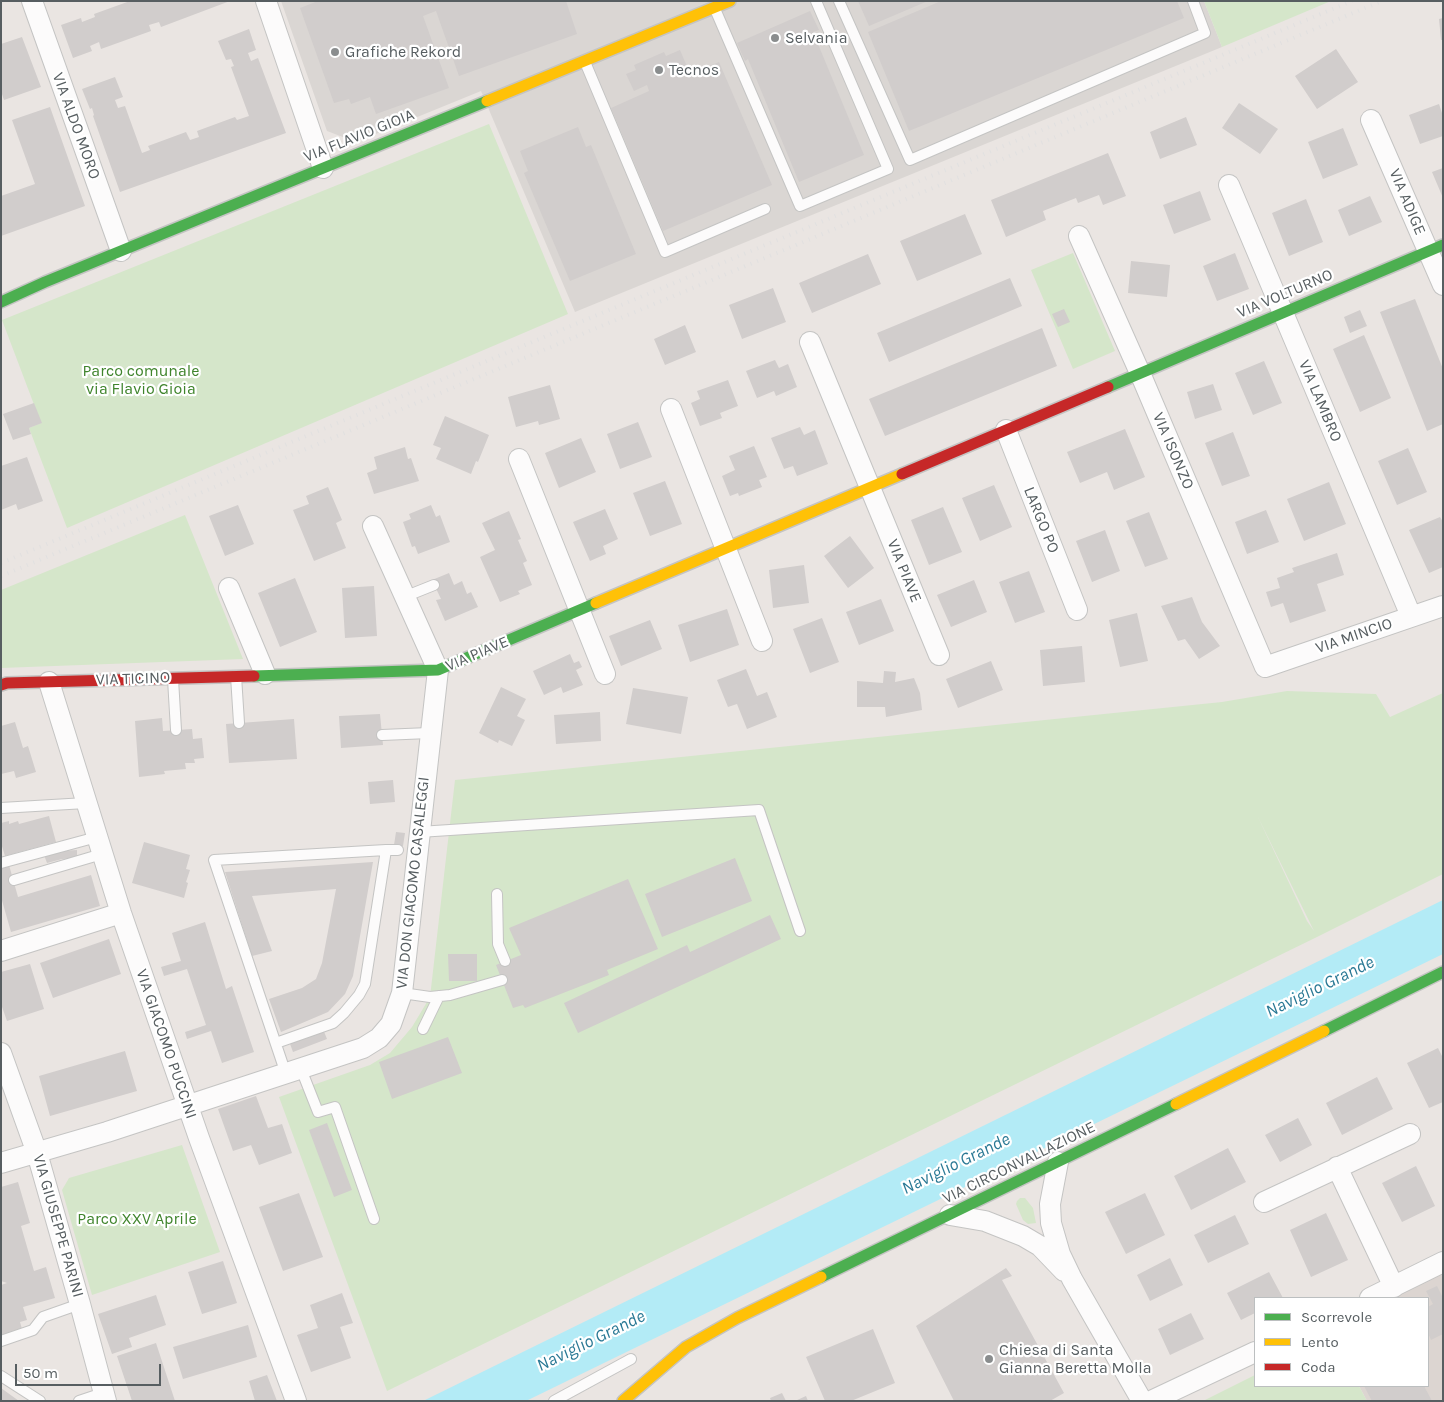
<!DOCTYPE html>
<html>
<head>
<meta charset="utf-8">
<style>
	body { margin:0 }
	#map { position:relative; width:1444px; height:1402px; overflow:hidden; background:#eae5e2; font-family:Karla,sans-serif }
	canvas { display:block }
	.frame { position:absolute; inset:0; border:2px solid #575e61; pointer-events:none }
	.legend { position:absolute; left:1254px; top:1297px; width:175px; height:90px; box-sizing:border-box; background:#fff; border:1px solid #bcbfc0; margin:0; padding:6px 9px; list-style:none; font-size:15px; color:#575e61 }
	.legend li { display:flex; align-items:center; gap:10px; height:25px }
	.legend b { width:25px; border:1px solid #bcbfc0 }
	.scale { position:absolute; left:15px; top:1364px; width:146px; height:22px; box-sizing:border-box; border:2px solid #575e61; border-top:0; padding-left:6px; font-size:15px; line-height:18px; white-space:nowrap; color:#575e61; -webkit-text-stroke:4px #fff; paint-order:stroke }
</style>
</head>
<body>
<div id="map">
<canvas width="1444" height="1402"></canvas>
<div class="frame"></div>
<ul class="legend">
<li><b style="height:6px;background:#4caf50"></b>Scorrevole</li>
<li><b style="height:6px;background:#ffc107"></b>Lento</li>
<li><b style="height:6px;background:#c62828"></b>Coda</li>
</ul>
<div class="scale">50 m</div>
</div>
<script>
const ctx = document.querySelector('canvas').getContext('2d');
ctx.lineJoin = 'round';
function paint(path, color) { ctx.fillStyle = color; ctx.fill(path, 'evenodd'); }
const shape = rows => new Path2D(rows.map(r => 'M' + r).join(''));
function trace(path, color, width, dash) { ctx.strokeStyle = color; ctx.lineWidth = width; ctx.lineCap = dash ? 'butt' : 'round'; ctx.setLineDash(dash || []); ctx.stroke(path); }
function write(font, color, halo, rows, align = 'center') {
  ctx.font = font + ' Karla,sans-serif'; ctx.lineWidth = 4.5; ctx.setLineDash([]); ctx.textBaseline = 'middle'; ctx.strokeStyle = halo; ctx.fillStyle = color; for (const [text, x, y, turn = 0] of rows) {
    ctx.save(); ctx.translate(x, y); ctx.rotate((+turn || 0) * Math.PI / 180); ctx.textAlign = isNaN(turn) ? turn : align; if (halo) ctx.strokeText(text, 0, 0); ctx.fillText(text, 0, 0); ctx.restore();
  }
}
paint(shape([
	[281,1,1204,1,1222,47,575,312,481,91,356,142,327,131]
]), '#dad6d3');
paint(shape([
	[1443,1271,1443,1401,1367,1401,1359,1386,1428,1386,1428,1298,1387,1298]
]), '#dcd5d1');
paint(shape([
	[1204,1,1331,1,1222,47],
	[489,124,568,314,67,528,29,428,41,423,2,320],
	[1073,253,1115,351,1073,369,1031,270],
	[185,515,243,659,1,668,1,590],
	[1287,691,1376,694,1390,717,1443,693,1443,874,1317,937,387,1391,279,1097,370,1065,390,1053,412,1027,430,997,455,780,1222,702],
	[1257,815,1314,931,1307,921],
	[182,1145,220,1252,92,1295,62,1190,69,1178],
	[1020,1198,1025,1198,1033,1208,1036,1223,1028,1224,1023,1220,1016,1204,1017,1201],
	[1255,1375,1255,1386,1359,1386,1367,1401,1203,1401]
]), '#d5e6ca');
paint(shape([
	[1443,900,1443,954,526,1401,423,1401]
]), '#b3ebf6');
paint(shape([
	[130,1,141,2,230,1,161,27,159,22,149,25,151,31,101,49,99,42,90,46,92,51,73,58,61,25,81,18,82,22,95,17,94,14],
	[318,1,566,1,577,34,459,76,436,11,423,16,449,88,376,114,370,97,351,104,349,99,334,103,300,8],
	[858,1,928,1,869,26],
	[941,1,1177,1,1184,18,909,131,868,32],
	[810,11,819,30,813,32,864,155,799,182,748,59,745,61,737,43],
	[1443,18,1443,40,1441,40,1439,19],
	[249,29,256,50,248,53,251,61,258,58,286,133,120,192,93,116,94,115,92,108,90,109,82,89,115,77,123,97,115,100,118,108,125,106,142,153,150,150,148,146,186,132,190,140,199,137,197,131,235,117,237,120,249,116,231,67,234,66,231,59,226,60,218,41],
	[22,37,41,87,4,100,1,91,1,44],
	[1336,49,1358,82,1317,109,1295,76],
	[680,50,688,69,680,73,682,77,719,62,772,185,663,231,611,108,649,91,647,85,634,91,626,74,636,70,634,65,664,52,666,56],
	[1239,103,1278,129,1260,154,1222,128],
	[1439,104,1443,116,1443,136,1420,144,1409,115],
	[50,107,85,206,1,236,1,196,35,184,12,120],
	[1186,117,1197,145,1160,159,1150,132],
	[578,127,586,147,591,145,636,254,570,281,524,173,528,171,520,151],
	[1343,128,1358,165,1323,179,1308,142],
	[1108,153,1126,196,1103,205,1099,195,1078,203,1076,198,1043,211,1046,220,1006,237,991,200],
	[1443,168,1443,198,1432,172],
	[1200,191,1211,220,1174,234,1163,205],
	[1370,196,1382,222,1349,236,1338,210],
	[1306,199,1323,242,1289,256,1272,213],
	[965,214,982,254,917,281,900,241],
	[1235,253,1249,289,1217,301,1203,266],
	[868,254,881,284,812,313,799,283],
	[1131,261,1170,265,1167,297,1128,293],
	[1010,278,1022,306,889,362,877,333],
	[773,288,786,322,742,339,729,305],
	[1415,299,1443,369,1443,424,1427,431,1380,312],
	[1064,309,1070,322,1058,327,1052,314],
	[1360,310,1367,326,1350,333,1344,317],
	[685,325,696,352,665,365,654,339],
	[1042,328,1057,366,885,436,869,399],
	[1364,335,1391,398,1360,412,1333,349],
	[775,360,779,368,788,364,797,387,776,396,774,391,757,398,746,371],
	[1264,361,1282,403,1253,415,1235,373],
	[728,380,738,406,720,413,722,418,700,426,691,403,700,399,697,391],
	[1213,384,1222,410,1195,419,1187,392],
	[550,385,560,419,539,425,538,421,516,427,508,397],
	[34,403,42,423,29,428,31,434,13,440,3,414],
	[445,416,489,435,478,462,476,461,471,474,436,459,441,448,433,445],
	[638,422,652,457,620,469,607,434],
	[800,427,804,435,815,430,828,464,797,476,793,466,784,469,771,438],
	[1125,429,1145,477,1114,490,1107,472,1080,483,1067,452],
	[1233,432,1250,476,1222,486,1205,443],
	[581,438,596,472,559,488,545,453],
	[754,446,767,477,759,480,762,487,739,496,738,493,730,496,722,476,735,470,729,456],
	[405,447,408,459,411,458,419,481,374,494,367,473,377,469,374,457],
	[1408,448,1427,492,1397,505,1378,461],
	[27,457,43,501,18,510,16,504,1,510,1,466],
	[665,481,682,524,650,536,633,493],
	[1329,482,1346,524,1304,541,1287,499],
	[994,485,1012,527,980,541,962,498],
	[328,487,342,520,336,523,346,548,314,561,293,510,309,504,306,496],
	[238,505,254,544,225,556,209,516],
	[431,505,436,517,440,515,450,542,418,554,415,546,412,547,403,522,411,519,409,514],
	[943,507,962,552,929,565,911,520],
	[605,509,618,539,603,546,606,554,590,561,573,522],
	[1266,510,1279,542,1247,554,1235,522],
	[509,511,521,539,518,540,527,561,523,563,532,585,518,591,520,594,500,602,480,557,495,550,482,523],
	[1149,512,1168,559,1145,567,1126,521],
	[1440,517,1443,522,1443,567,1429,573,1409,530],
	[1105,530,1120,571,1092,582,1076,541],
	[850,536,874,568,848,588,824,556],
	[1337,553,1344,575,1317,584,1326,611,1290,623,1283,603,1271,607,1266,592,1280,588,1277,578,1294,572,1292,568],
	[804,565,809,603,773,608,769,570],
	[1029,571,1045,612,1015,623,999,582],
	[449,573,454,585,462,581,467,594,471,592,478,607,445,621,436,600,441,599,432,580],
	[295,578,317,632,280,647,258,593],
	[974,580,987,612,951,627,937,595],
	[374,586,377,636,345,638,342,588],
	[1192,597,1202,622,1220,646,1199,659,1185,639,1178,641,1161,606],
	[881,599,894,631,859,645,846,612],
	[727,609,739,645,690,662,678,625],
	[1137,613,1148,661,1120,667,1109,620],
	[822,618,839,662,810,673,793,629],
	[650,620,662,649,621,666,609,636],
	[1082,646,1085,682,1043,686,1040,650],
	[570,654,574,663,579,661,582,667,576,670,583,685,563,693,561,687,544,695,533,671],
	[991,661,1003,690,958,708,946,679],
	[746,669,757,696,767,692,777,717,747,729,737,704,728,707,717,680],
	[884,671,896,672,895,682,914,678,920,693,922,710,886,717,885,707,857,707,857,681,883,683],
	[501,687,526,699,517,716,525,720,512,746,499,740,498,743,479,733],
	[633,688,688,697,681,734,626,724],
	[600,712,601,741,556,744,554,715],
	[380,714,383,745,341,748,339,716],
	[162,718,163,731,192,729,193,739,202,738,204,758,194,759,195,763,185,763,186,769,164,771,165,774,139,777,135,721],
	[294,719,297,759,229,763,226,724],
	[15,722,23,748,28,746,36,772,16,778,14,771,1,774,1,726],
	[393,780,395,802,370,804,368,782],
	[49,816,56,842,5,856,1,843,1,823,9,821,9,824,18,821,19,824],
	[396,832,405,833,403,846,394,845],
	[144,842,190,855,186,869,190,870,186,882,188,883,184,898,132,883],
	[77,850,77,858,62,859,47,863,44,855,60,851],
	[735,858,752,901,662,937,645,894],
	[373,862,353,976,345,994,328,1012,281,1032,269,999,302,988,316,979,322,963,336,889,252,896,272,951,252,956,225,872],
	[9,865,18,897,91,875,100,906,11,932,1,897,1,867],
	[628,879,658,949,607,970,609,975,525,1008,523,1005,513,1008,496,965,521,955,509,928],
	[770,915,781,939,578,1033,564,1003,687,945,690,952],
	[205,922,226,989,232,986,254,1052,222,1063,211,1031,187,1039,185,1032,206,1025,187,969,164,976,161,967,181,961,172,933],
	[109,939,121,974,53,998,40,963],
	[448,954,477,954,477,981,449,981],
	[30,964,44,1009,7,1021,1,1004,1,972],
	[323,1029,327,1039,293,1052,289,1041],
	[448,1037,462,1073,392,1099,379,1062],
	[1438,1048,1443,1058,1443,1102,1429,1108,1407,1063],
	[125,1051,137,1091,50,1116,39,1076],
	[1377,1077,1393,1109,1342,1135,1326,1103],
	[256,1096,268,1128,282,1124,292,1153,259,1165,251,1145,233,1151,218,1109],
	[1298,1118,1312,1145,1280,1162,1265,1135],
	[327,1123,352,1190,334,1197,309,1130],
	[1228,1148,1246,1182,1191,1210,1174,1176],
	[1416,1166,1435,1206,1402,1222,1382,1183],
	[18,1182,30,1223,21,1226,34,1271,46,1267,55,1298,23,1307,27,1320,20,1322,22,1329,1,1335,1,1285,7,1283,1,1281,1,1187],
	[299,1193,323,1257,283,1271,259,1207],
	[1145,1193,1165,1235,1126,1254,1105,1212],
	[1326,1213,1348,1260,1311,1277,1290,1230],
	[1235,1215,1249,1244,1208,1263,1194,1235],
	[1170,1258,1183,1285,1150,1301,1137,1275],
	[223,1261,237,1303,202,1314,188,1272],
	[1006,1268,1012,1276,1002,1280,1064,1393,1050,1401,954,1401,916,1326],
	[1269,1272,1283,1298,1255,1298,1255,1313,1241,1320,1227,1293],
	[1437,1286,1443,1298,1443,1334,1431,1340,1428,1333,1428,1307,1433,1304,1426,1291],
	[342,1293,353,1323,340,1327,351,1358,311,1372,297,1335,318,1328,310,1305],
	[156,1295,166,1325,129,1338,132,1347,112,1354,98,1314],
	[1191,1313,1204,1339,1170,1355,1158,1329],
	[248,1325,257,1357,183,1379,173,1347],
	[873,1329,895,1383,851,1401,825,1401,806,1357],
	[156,1343,175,1401,132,1401,117,1356],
	[267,1375,277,1401,255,1401,249,1381],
	[1364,1386,1424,1386,1432,1401,1372,1401],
	[1,1388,19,1401,1,1401],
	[782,1393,786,1401,771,1401,770,1398],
	[806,1396,808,1401,795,1401]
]), '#d1cdcc');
const lane = shape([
	[839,1,910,160,1205,33,1193,1],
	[715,9,800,206,888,169,816,1],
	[585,62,665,252,765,209],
	[404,597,434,585],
	[236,676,239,723],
	[173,679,176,730],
	[382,735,429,733],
	[1,808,86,803],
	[419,832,759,810,800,931],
	[386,850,398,850],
	[1,863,97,837],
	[14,880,102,854],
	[497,894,498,944,505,961],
	[402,993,430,997,450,995,502,980],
	[423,1029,439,996],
	[276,1043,333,1023,344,1013,359,995,365,984,386,850,214,860,286,1074],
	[301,1069,318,1112,335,1107,374,1219],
	[1,1341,33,1330,43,1317,80,1304],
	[1,1376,40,1401],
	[79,1401,103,1393],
	[554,1401,631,1359]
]);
const street = shape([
	[32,1,121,251],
	[266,1,323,168],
	[1371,120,1443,285],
	[1229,185,1411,616],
	[1079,236,1140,373,1265,667,1443,606],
	[810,342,939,655],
	[671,409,762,641],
	[1006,430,1077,610],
	[519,459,605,674],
	[229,588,265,674],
	[49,682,121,913,199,1138,296,1401],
	[1,951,121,913],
	[1,1053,37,1153,80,1304,106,1401],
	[1058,1162,1050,1204,1051,1223,1060,1254,1072,1279,1142,1401],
	[1,1163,107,1132,363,1048,379,1038,391,1024,402,993,438,670,373,526],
	[1337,1167,1394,1287],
	[1264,1202,1410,1134],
	[950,1215,985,1221,1023,1236,1040,1246,1064,1271],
	[1370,1298,1443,1262],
	[1151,1401,1255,1352]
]);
const fast = shape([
	[1,302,45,282,487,101],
	[1108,387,1443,245],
	[254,676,438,670,596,603],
	[1324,1031,1443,972],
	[821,1277,1176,1104]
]);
const slow = shape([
	[487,101,730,1],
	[596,603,902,474],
	[1176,1104,1324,1031],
	[623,1401,686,1347,737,1318,821,1277]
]);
const jam = shape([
	[902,474,1108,387],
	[1,685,7,683,254,676]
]);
trace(lane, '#c4c4c3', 12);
trace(street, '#c4c4c3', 22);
trace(fast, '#c4c4c3', 14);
trace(slow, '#c4c4c3', 14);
trace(jam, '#c4c4c3', 14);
trace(lane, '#fcfbfb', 10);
trace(street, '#fcfbfb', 20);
trace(fast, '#4caf50', 11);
trace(slow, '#ffc107', 11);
trace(jam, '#c62828', 11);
trace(shape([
	[1,563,1352,1],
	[1,576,1382,1]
]), '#e1e0e0', 4, [1, 6]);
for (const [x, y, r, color] of [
	[775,38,5,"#8a8d8e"],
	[335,52,5,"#8a8d8e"],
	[659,70,5,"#8a8d8e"],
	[989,1359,5,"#8a8d8e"]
]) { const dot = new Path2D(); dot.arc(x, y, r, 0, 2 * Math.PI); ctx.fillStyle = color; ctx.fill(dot); trace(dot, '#fff', 2); }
write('16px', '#575e61', '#fff', [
	["Selvania",785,38],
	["Grafiche Rekord",345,52],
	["Tecnos",669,70],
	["Chiesa di Santa",999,1350],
	["Gianna Beretta Molla",999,1368]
], 'left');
write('16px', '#575e61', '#fff', [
	["VIA ALDO MORO",76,126,70],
	["VIA FLAVIO GIOIA",359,136,-22],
	["VIA ADIGE",1407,202,67],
	["VIA VOLTURNO",1285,294,-23],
	["VIA LAMBRO",1320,401,67],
	["VIA ISONZO",1173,451,67],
	["LARGO PO",1041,520,68],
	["VIA PIAVE",904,571,68],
	["VIA MINCIO",1354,636,-19],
	["VIA PIAVE",477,654,-23],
	["VIA TICINO",133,679,-2],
	["VIA DON GIACOMO CASALEGGI",413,883,-84],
	["VIA GIACOMO PUCCINI",166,1044,71],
	["VIA CIRCONVALLAZIONE",1019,1163,-26],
	["VIA GIUSEPPE PARINI",58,1226,74]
]);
write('16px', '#3f842c', '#fff', [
	["Parco comunale",141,371],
	["via Flavio Gioia",141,389],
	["Parco XXV Aprile",137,1219]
]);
write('italic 18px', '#2a7995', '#fff', [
	["Naviglio Grande",1320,987,-26],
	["Naviglio Grande",956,1164,-26],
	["Naviglio Grande",591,1341,-26]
]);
</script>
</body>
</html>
